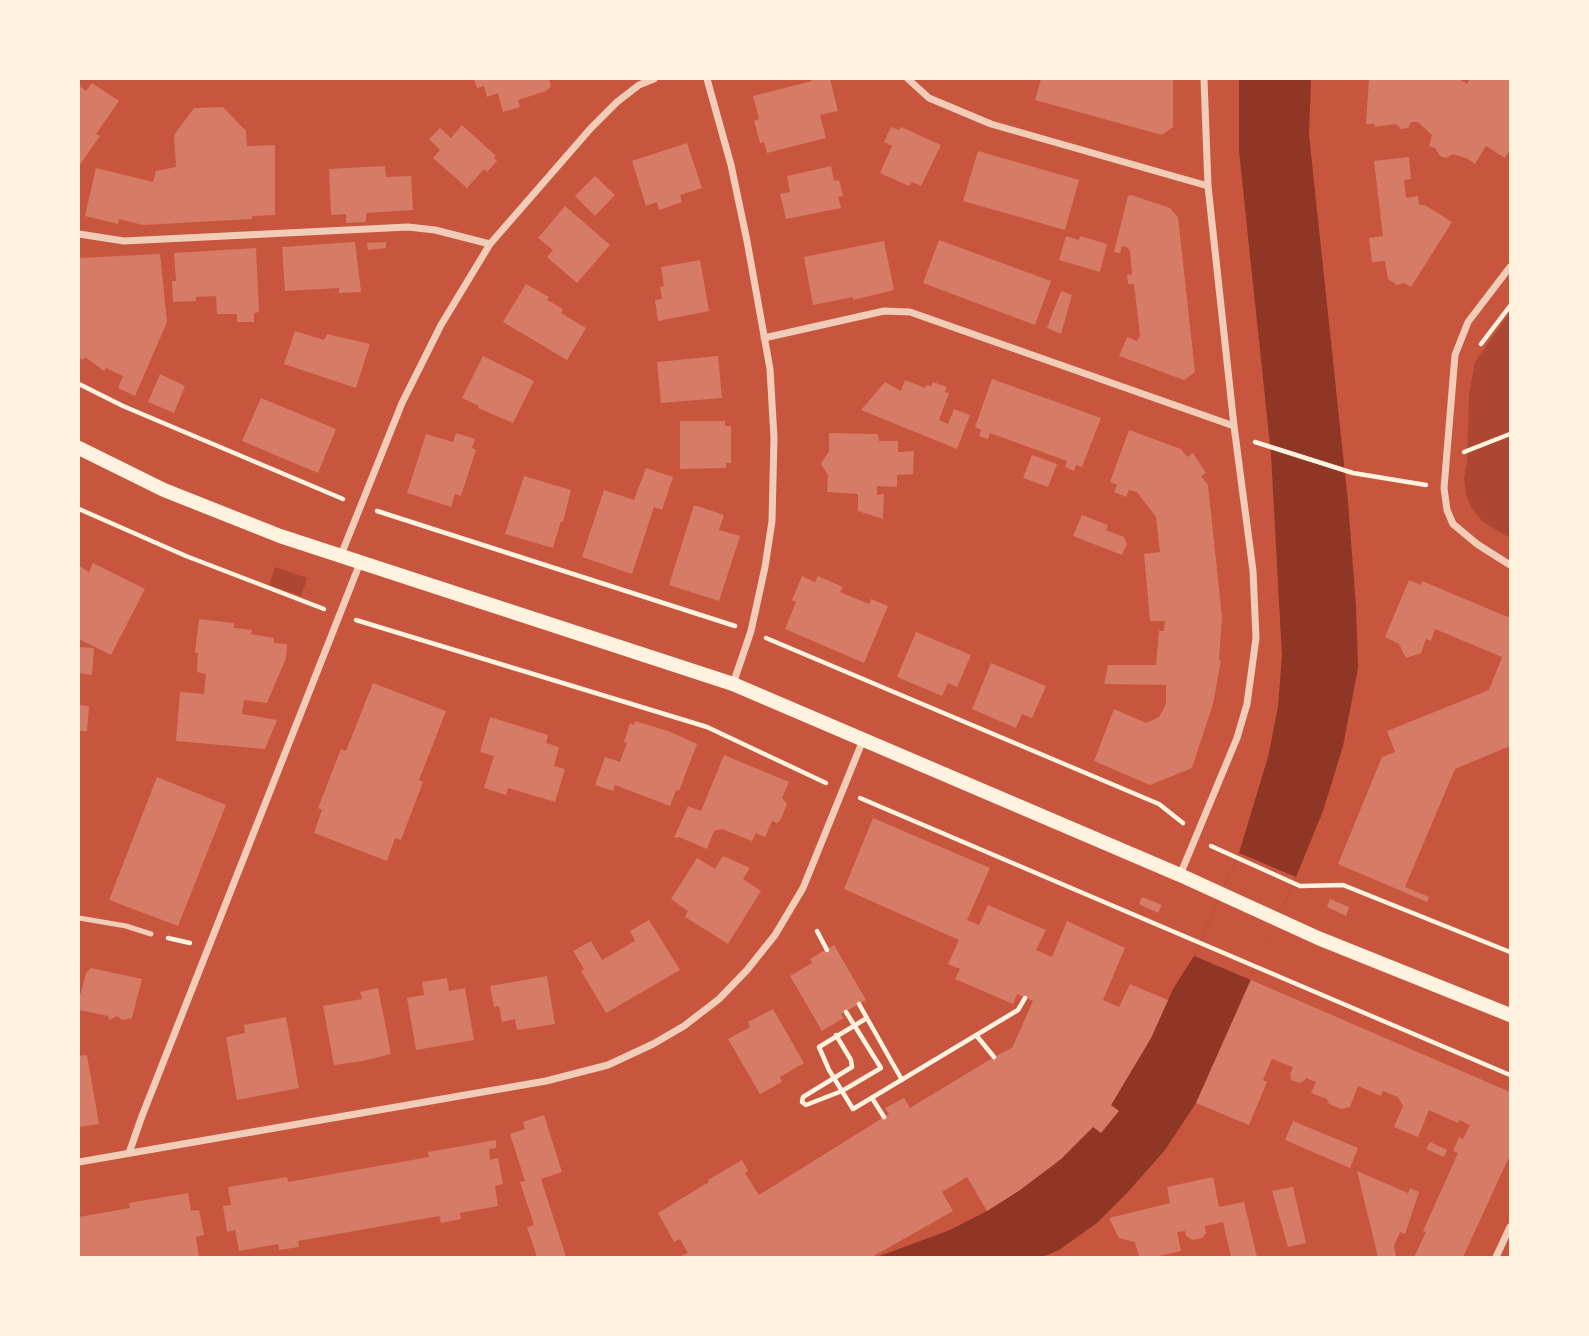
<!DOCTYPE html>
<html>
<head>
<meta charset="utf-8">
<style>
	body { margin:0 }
	#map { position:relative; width:1589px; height:1336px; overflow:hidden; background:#c8553d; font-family:"Source Sans 3",sans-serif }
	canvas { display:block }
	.frame { position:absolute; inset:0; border:80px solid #fff3e0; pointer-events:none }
</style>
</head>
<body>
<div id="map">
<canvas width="1589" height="1336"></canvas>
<div class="frame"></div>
</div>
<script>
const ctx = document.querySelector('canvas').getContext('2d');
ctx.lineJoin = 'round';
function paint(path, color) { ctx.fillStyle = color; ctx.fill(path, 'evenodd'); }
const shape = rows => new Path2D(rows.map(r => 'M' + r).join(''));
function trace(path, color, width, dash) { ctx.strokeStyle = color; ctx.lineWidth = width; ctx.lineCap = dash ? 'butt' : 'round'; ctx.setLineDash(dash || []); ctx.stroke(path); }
paint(shape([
	[1510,312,1510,538,1483,522,1471,507,1466,495,1464,479,1467,462,1469,395,1475,362],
	[275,567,307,578,301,596,269,585]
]), '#ae4732');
paint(shape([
	[1239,79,1311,79,1309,135,1348,502,1356,607,1358,668,1343,746,1323,811,1296,877,1196,1103,1165,1150,1127,1193,1097,1223,1059,1250,1042,1257,877,1257,950,1230,987,1211,1020,1190,1061,1159,1093,1127,1111,1105,1151,1038,1173,989,1194,956,1239,853,1268,757,1278,707,1282,656,1271,454,1239,151]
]), '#8f3625');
paint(shape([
	[1239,853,1296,877,1251,980,1194,956]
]), '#c8553d');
paint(shape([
	[474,79,549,79,551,86,546,91,518,100,520,107,503,112,498,93,487,97,484,86,477,88],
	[811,79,830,79,838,111,820,115,826,138,767,153,764,142,760,143,754,121,759,119,753,96,812,81],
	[1041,79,1173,79,1173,127,1162,135,1035,100],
	[1369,79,1459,79,1467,84,1470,79,1510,79,1510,149,1505,158,1486,146,1475,164,1468,159,1453,154,1446,158,1440,156,1435,148,1429,146,1432,135,1418,122,1411,122,1408,128,1401,129,1396,124,1374,127,1375,124,1366,124],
	[92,83,119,101,96,134,100,136,79,166,79,86,86,91],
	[223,107,246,131,247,146,275,145,275,215,252,216,252,219,143,225,119,219,118,224,85,216,96,168,153,182,156,171,176,167,174,135,194,108],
	[462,125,496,156,494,158,497,161,487,172,484,169,467,188,433,158,440,150,429,139,440,128,451,138],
	[891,127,899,130,901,127,941,145,921,186,912,182,909,186,880,173,892,146,884,142],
	[687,143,702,188,680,195,682,202,659,210,657,202,646,206,632,161],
	[978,151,1079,180,1065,230,963,201],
	[1409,157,1411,179,1404,180,1406,198,1418,196,1419,205,1425,205,1452,222,1411,287,1404,283,1397,285,1388,279,1385,261,1372,262,1369,238,1383,236,1374,161],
	[385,166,386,177,411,176,413,210,366,213,366,222,346,223,346,214,331,215,329,169],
	[831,166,834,181,839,180,843,196,838,197,841,208,786,219,780,194,790,192,787,176],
	[595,176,615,195,595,216,575,196],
	[1131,195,1170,208,1178,217,1195,372,1184,380,1119,356,1127,337,1137,341,1140,335,1134,284,1128,284,1127,275,1132,274,1130,251,1127,247,1122,246,1120,253,1114,252,1128,196],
	[565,206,610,245,577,283,547,257,553,250,538,238],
	[1066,236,1079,240,1080,236,1107,244,1100,272,1059,260],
	[939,240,1051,281,1035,325,923,283],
	[884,241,894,290,853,300,853,297,813,305,804,257],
	[355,242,361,292,339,293,339,288,285,291,282,247],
	[386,242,386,248,368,250,367,243],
	[256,248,259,312,254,313,254,322,237,322,237,314,217,314,216,296,196,297,196,301,173,302,172,281,176,281,174,253],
	[160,254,167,322,135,396,118,388,123,376,106,368,104,371,85,357,83,360,79,358,79,258],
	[700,260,709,311,658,321,655,300,662,299,660,287,664,286,661,267],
	[526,284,549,297,547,300,563,309,561,313,586,328,567,360,503,322],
	[1061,291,1072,295,1061,334,1047,328],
	[295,331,324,340,327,334,370,344,356,388,284,364],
	[483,356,534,381,513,423,478,408,479,406,462,398],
	[718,356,722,398,661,403,657,362],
	[160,374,185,386,174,413,148,402],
	[992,379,1101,418,1082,467,1076,465,1074,471,1065,467,1067,461,990,433,988,439,979,436,981,430,975,427],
	[905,380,925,388,927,385,931,386,933,382,947,387,945,392,949,393,939,420,948,424,954,409,970,415,957,449,861,410,885,382,901,391],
	[261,398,336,429,318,473,242,441],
	[680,421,725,421,725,426,731,426,731,463,726,463,726,468,680,469],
	[1129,430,1181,449,1187,457,1193,453,1206,473,1201,476,1208,485,1222,617,1219,661,1221,660,1213,704,1192,768,1150,785,1094,761,1114,709,1146,723,1159,717,1166,704,1166,685,1104,684,1108,665,1156,665,1159,631,1164,631,1165,621,1150,621,1144,554,1160,552,1156,517,1137,492,1129,490,1126,497,1114,492,1117,485,1110,482],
	[456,433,475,439,472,448,476,450,461,496,455,494,451,507,407,493,426,434,453,442],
	[829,433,878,434,879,441,898,441,898,452,914,451,913,474,897,475,897,487,877,486,877,495,884,494,883,519,858,511,858,494,827,492,828,475,821,464,829,451],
	[1032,455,1057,464,1048,487,1023,478],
	[646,468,673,477,662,510,654,507,632,574,582,557,604,490,634,500],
	[524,476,571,490,563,522,561,521,553,548,505,534],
	[694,505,724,515,719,530,740,536,719,601,669,585],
	[1082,515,1108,525,1106,530,1124,537,1127,544,1122,555,1073,536],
	[93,563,145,589,111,655,79,639,79,566,89,572],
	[802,576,815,582,818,576,843,587,840,592,869,604,871,599,888,606,864,663,785,629,796,602,792,600],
	[1409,580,1421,585,1422,581,1510,618,1510,746,1455,769,1405,887,1429,897,1427,902,1338,864,1382,757,1395,752,1387,731,1489,690,1502,657,1435,629,1431,641,1426,639,1421,653,1406,658,1399,644,1385,637],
	[199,619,234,623,234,628,252,630,251,634,274,638,274,643,287,644,286,658,267,703,244,700,242,714,277,720,265,749,176,741,180,692,204,694,206,674,197,672,198,653,195,653],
	[916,632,971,655,957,687,948,683,942,696,897,677],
	[79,647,94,648,92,675,79,673],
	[991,663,1046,686,1032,718,1022,714,1016,728,972,709],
	[373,683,446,711,419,780,423,782,401,840,395,838,387,861,314,833,322,810,318,808,332,772,341,749,346,751],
	[79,705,89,706,87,731,79,731],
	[490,717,548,735,546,743,559,747,554,766,565,769,555,802,508,788,506,795,484,788,494,756,480,752],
	[635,721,668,731,697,744,679,791,676,790,670,806,615,785,613,791,595,785,605,757,620,762,627,743,624,742,630,723,634,725],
	[724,755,789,782,782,798,787,804,780,821,777,823,772,821,765,837,756,833,752,841,722,829,714,831,707,849,679,837,674,838,688,806,701,811],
	[157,777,226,805,178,926,109,900],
	[873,818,990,868,967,920,979,925,988,905,1046,930,1036,950,1052,957,1067,921,1125,948,1103,1000,1119,1007,1130,984,1168,1000,1151,1038,1111,1105,1119,1111,1101,1133,1093,1127,1061,1159,1020,1190,987,1211,967,1177,942,1192,953,1211,872,1257,678,1257,688,1253,680,1239,674,1242,658,1213,709,1182,708,1180,742,1160,748,1171,745,1173,759,1195,889,1114,885,1108,904,1098,910,1108,994,1057,1012,1048,1033,1001,1017,994,1013,1004,955,979,960,969,948,964,959,940,844,889],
	[723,856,750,868,743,879,761,891,728,944,685,917,688,911,671,899,697,858,715,869],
	[1142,897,1162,905,1158,913,1139,904],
	[1330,899,1349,907,1346,916,1327,907],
	[649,920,680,970,606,1013,581,971,584,969,573,951,591,941,602,960,635,941,630,931],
	[834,945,866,1000,841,1014,844,1018,822,1031,790,976,812,963,810,959],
	[91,968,142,979,132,1018,123,1020,117,1016,110,1020,108,1016,79,1010,79,993,81,993,86,973],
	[547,976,555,1024,517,1030,515,1019,502,1022,499,1006,494,1007,490,986],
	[447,978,449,991,465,988,474,1040,416,1050,407,998,424,995,422,982],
	[1251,980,1510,1092,1510,1155,1463,1257,1414,1257,1426,1232,1423,1231,1458,1153,1453,1151,1459,1137,1463,1139,1470,1125,1459,1120,1458,1123,1429,1110,1418,1137,1394,1127,1403,1106,1398,1097,1383,1091,1381,1096,1358,1086,1350,1107,1341,1109,1329,1104,1327,1099,1311,1093,1316,1082,1306,1078,1304,1081,1300,1083,1291,1080,1290,1074,1293,1067,1272,1059,1263,1080,1267,1082,1249,1125,1196,1103],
	[378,988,391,1054,363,1061,334,1065,323,1006,362,999,360,992],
	[773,1009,804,1063,780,1077,782,1082,760,1094,728,1039,750,1027,748,1022],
	[286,1017,299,1088,237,1100,226,1037,245,1033,244,1025],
	[87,1055,99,1124,79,1127,79,1056],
	[544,1115,562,1172,541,1179,566,1257,537,1257,527,1227,534,1225,520,1182,525,1181,510,1134,525,1129,523,1122],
	[1293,1121,1358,1148,1350,1168,1285,1140],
	[496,1140,496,1148,489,1149,490,1160,498,1158,503,1184,495,1186,498,1206,460,1213,461,1219,441,1223,439,1216,298,1241,299,1247,279,1250,278,1244,239,1251,235,1230,227,1232,223,1206,231,1205,228,1187,287,1177,288,1182,429,1157,428,1152],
	[1430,1142,1447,1150,1444,1157,1426,1149],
	[1357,1171,1408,1193,1410,1188,1419,1192,1405,1234,1400,1232,1394,1246,1396,1257,1378,1257],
	[1213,1177,1219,1207,1244,1202,1257,1257,1231,1257,1223,1222,1205,1226,1206,1233,1202,1238,1193,1240,1186,1236,1185,1231,1177,1232,1181,1251,1155,1257,1139,1257,1135,1242,1119,1238,1109,1218,1170,1203,1167,1187],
	[1293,1187,1306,1243,1288,1247,1272,1191],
	[188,1193,191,1211,199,1210,204,1235,196,1237,199,1257,79,1257,79,1217,130,1208,129,1203]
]), '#d67c66');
trace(shape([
	[1481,344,1510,306],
	[79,384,123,406,343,499],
	[1255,442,1353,473,1426,485],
	[1464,452,1510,434],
	[79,509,186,556,324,609],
	[377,511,735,626],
	[356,620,707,727,826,783],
	[766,638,1159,804,1183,823],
	[860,798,1510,1075],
	[1211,846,1300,886,1343,885,1510,952],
	[817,931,827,950],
	[168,938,190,943],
	[859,1004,902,1080],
	[867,1018,819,1047,829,1070,853,1109,1018,1010,1025,998],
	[836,1035,851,1060,852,1067,803,1097,802,1102,806,1105,842,1091,881,1068,846,1012],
	[976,1035,994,1057],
	[872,1098,884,1117]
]), '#fff3e0', 4.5);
trace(shape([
	[79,918,126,926,151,934]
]), '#f1ccb7', 5);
trace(shape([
	[707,79,731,165,747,241,770,369,774,438,772,521,765,567,751,631,733,684],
	[908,79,929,98,991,124,1208,186],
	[79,234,124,241,408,227,435,230,490,244],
	[1510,267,1468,322,1455,355,1444,488,1447,510,1453,524,1477,544,1510,565],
	[764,338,884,311,910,312,1234,426],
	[341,555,402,403,441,325,490,244,591,128,617,102,639,85,654,79],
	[1180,875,1237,738,1247,704,1256,638,1253,571,1234,426,1208,186,1204,79],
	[129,1153,142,1116,360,563],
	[79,1162,546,1081,608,1065,653,1044,684,1026,719,999,747,970,775,935,803,888,863,740],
	[1496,1257,1510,1227]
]), '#f1ccb7', 7);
trace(shape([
	[79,448,164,490,280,536,733,684,1180,875,1318,938,1510,1015]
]), '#fff3e0', 14);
</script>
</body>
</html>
